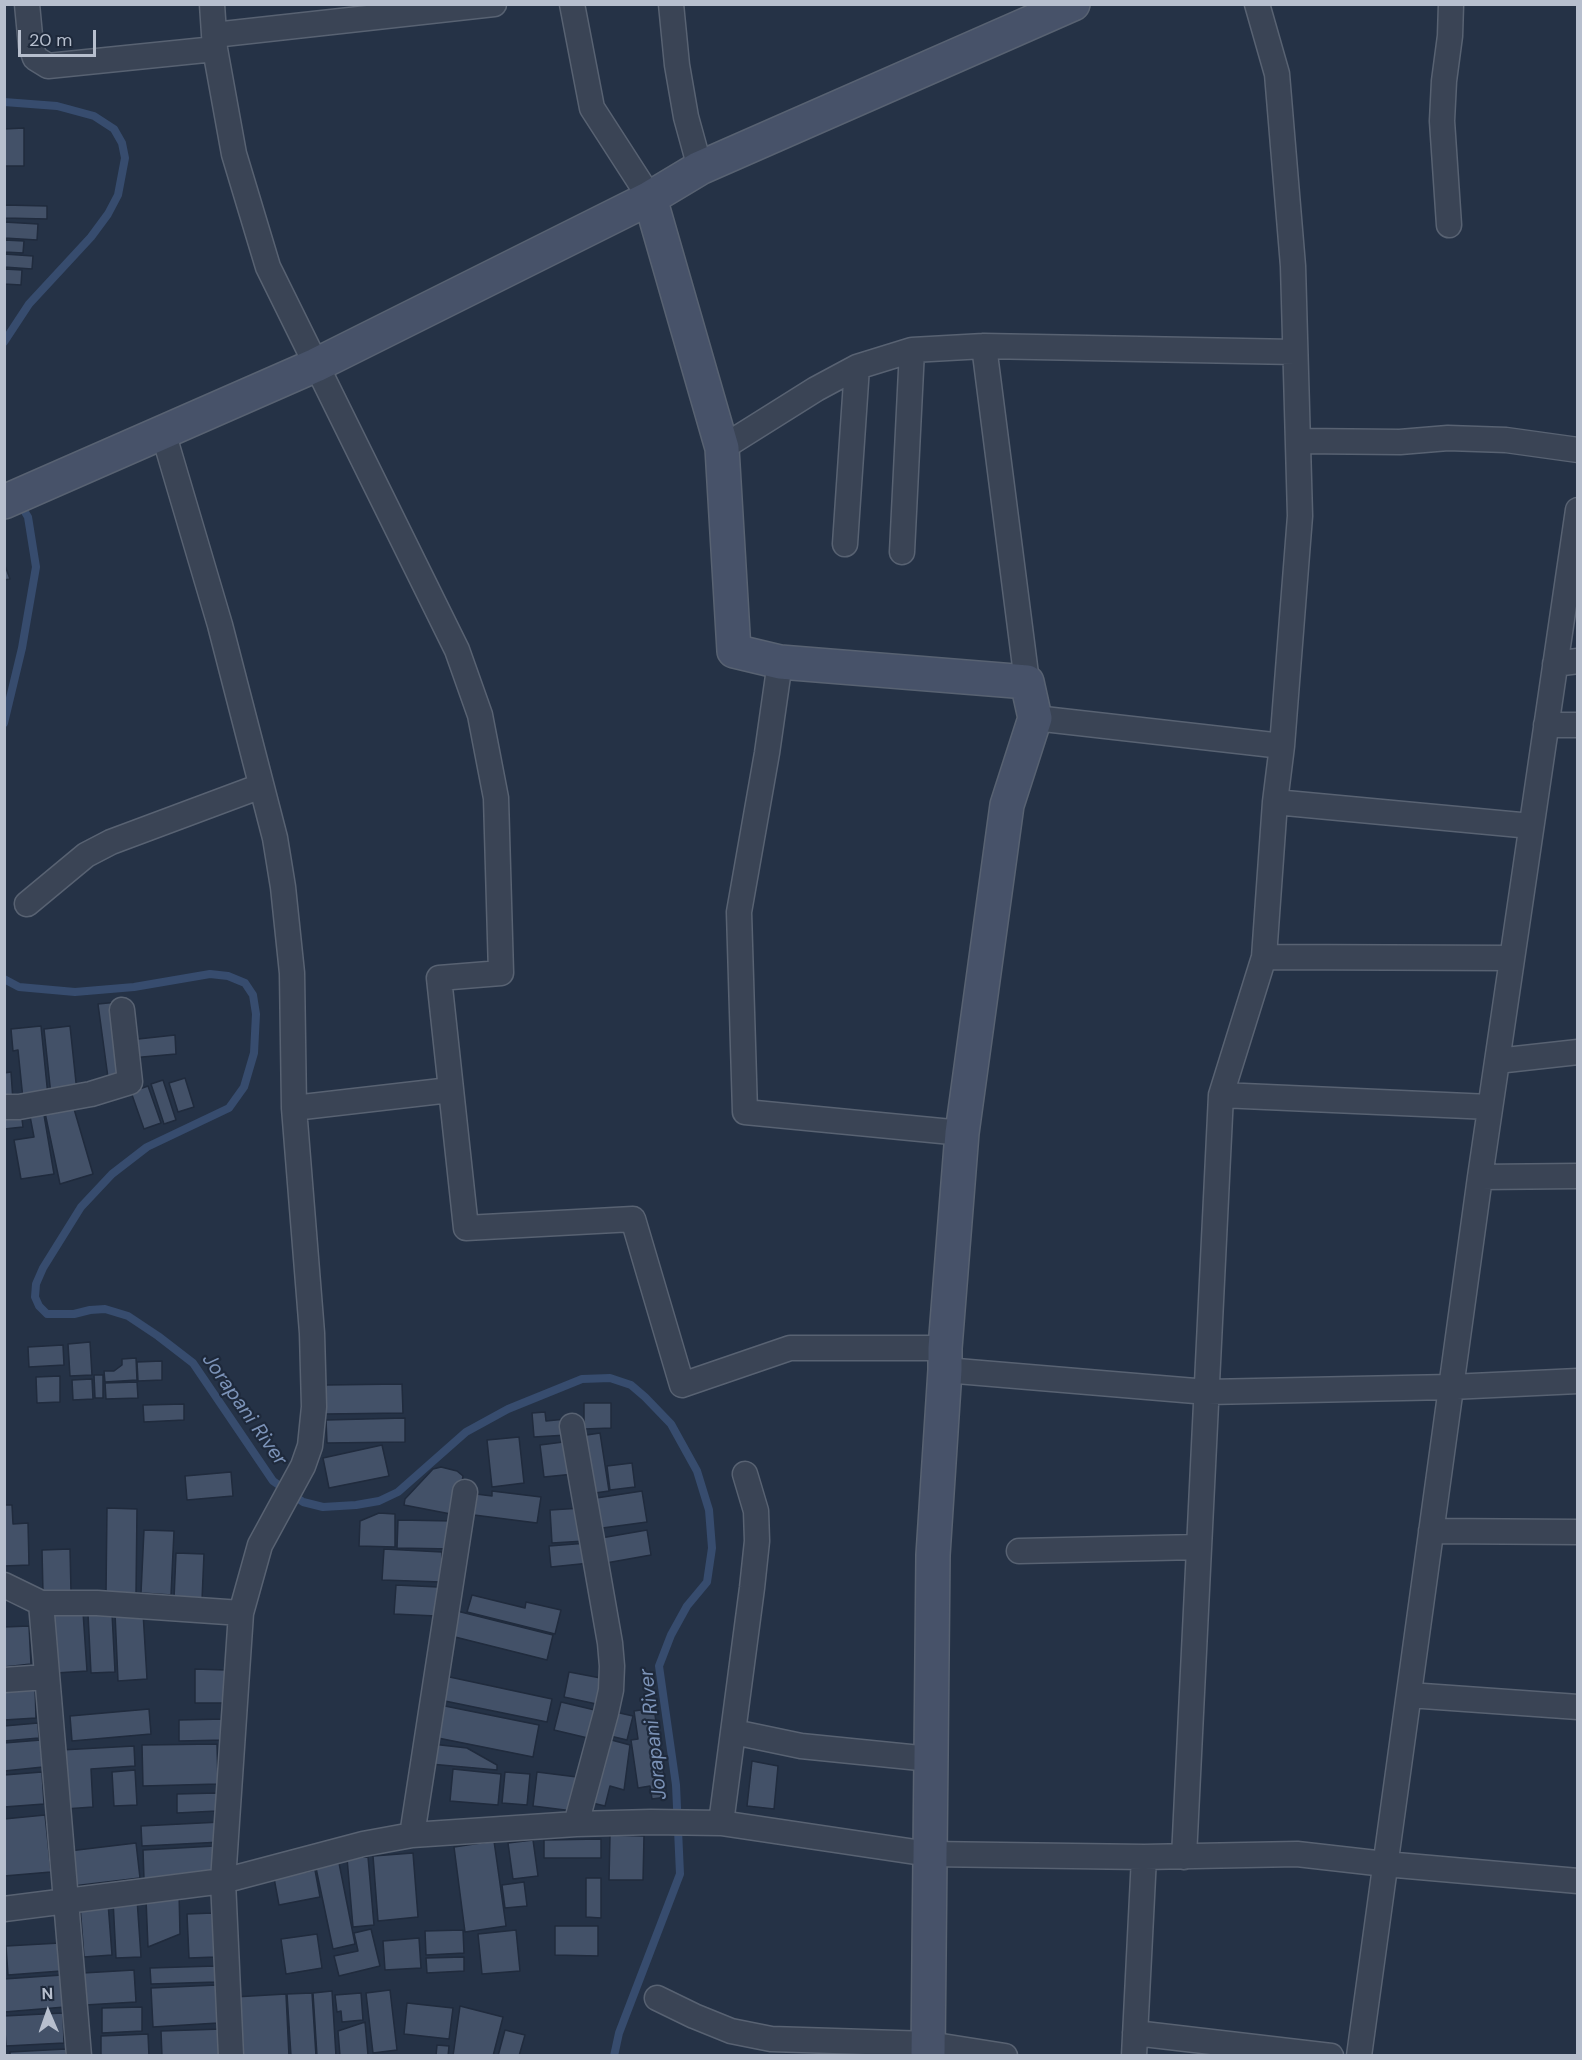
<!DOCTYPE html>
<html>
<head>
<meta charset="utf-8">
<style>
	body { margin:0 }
	#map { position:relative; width:1582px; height:2060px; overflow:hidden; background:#253246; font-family:"DM Sans",sans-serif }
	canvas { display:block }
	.frame { position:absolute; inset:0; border:6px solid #b7bfce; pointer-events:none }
	.north { position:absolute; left:18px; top:1982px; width:60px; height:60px; -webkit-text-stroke:4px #1e293b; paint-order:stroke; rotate:358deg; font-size:16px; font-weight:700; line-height:24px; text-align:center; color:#b7bfce }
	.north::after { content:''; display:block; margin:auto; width:21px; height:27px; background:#b7bfce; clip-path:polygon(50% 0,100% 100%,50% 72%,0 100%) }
	.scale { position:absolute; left:18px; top:30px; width:78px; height:27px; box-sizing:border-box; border:3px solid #b7bfce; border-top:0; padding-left:8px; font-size:18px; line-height:21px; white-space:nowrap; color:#b7bfce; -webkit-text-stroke:4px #1e293b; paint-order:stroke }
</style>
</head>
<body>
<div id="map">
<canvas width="1582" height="2060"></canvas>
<div class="frame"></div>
<div class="north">N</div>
<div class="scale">20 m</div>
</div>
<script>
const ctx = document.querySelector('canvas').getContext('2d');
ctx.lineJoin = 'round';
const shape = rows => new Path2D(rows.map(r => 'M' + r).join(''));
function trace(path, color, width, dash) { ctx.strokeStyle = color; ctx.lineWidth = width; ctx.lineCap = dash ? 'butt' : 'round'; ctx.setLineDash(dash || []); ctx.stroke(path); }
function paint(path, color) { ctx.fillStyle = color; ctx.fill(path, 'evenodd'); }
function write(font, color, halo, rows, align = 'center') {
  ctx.font = font + ' "DM Sans",sans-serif'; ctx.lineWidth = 4.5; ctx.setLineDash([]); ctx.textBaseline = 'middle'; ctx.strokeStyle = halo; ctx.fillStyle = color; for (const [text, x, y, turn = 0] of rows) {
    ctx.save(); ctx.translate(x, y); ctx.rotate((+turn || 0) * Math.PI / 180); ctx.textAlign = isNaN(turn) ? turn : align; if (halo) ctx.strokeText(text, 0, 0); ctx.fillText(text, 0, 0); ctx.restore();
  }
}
trace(shape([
	[4,102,57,106,94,116,114,129,122,143,125,158,118,195,108,214,91,237,29,304,4,342],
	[4,723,22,648,36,567,28,517,20,504],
	[4,979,19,987,75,992,134,987,210,974,228,976,245,983,253,995,256,1014,254,1053,244,1087,229,1108,147,1147,112,1174,81,1207,43,1268,36,1284,35,1297,39,1306,47,1314,74,1314,90,1310,105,1309,128,1316,158,1336,193,1363,273,1481,303,1502,323,1507,356,1505,379,1501,398,1492,466,1432,508,1409,582,1379,610,1378,631,1385,645,1397,671,1424,697,1471,709,1510,712,1548,707,1582,687,1606,671,1635,659,1666,676,1785,680,1874,619,2033,614,2056]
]), '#374c6e', 8);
const building = shape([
	[24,128,24,166,4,166,4,129,24,128],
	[4,205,47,206,47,219,4,218,4,205],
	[4,222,38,224,37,240,4,238,4,222],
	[4,240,24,241,23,253,4,252,4,240],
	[4,254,33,256,32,269,4,267,4,254],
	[4,269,22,270,21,285,4,284,4,269],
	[4,563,10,579,4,580,4,563],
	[118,1002,122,1083,109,1085,98,1004,118,1002],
	[41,1026,48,1096,23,1099,18,1050,13,1051,11,1029,41,1026],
	[70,1026,77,1092,51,1095,44,1029,70,1026],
	[175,1035,176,1054,131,1058,129,1040,175,1035],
	[11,1072,13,1101,4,1101,4,1073,11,1072],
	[185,1078,194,1107,178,1112,169,1083,185,1078],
	[163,1080,176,1120,164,1124,151,1084,163,1080],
	[148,1086,161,1123,144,1129,131,1092,148,1086],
	[72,1102,93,1174,60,1184,44,1108,72,1102],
	[43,1109,54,1174,21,1179,14,1140,34,1137,29,1111,43,1109],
	[21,1112,23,1127,4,1129,4,1114,21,1112],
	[90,1342,92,1375,70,1376,68,1344,90,1342],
	[63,1345,64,1365,29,1367,28,1347,63,1345],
	[136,1358,137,1380,105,1382,104,1371,114,1371,122,1365,122,1359,136,1358],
	[162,1361,162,1380,138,1381,137,1362,162,1361],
	[94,1375,103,1375,103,1398,95,1398,94,1375],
	[60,1376,60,1402,37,1403,36,1377,60,1376],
	[92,1379,93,1399,73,1400,72,1380,92,1379],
	[137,1382,138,1398,106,1399,105,1383,137,1382],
	[402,1384,403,1413,326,1414,326,1385,402,1384],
	[584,1403,611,1403,611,1428,584,1429,584,1403],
	[184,1404,184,1420,144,1422,143,1405,184,1404],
	[545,1412,546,1421,566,1419,567,1435,534,1437,532,1413,545,1412],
	[405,1418,405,1442,327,1443,326,1420,405,1418],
	[600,1433,609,1491,588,1494,580,1436,600,1433],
	[519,1437,524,1483,492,1487,487,1440,519,1437],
	[571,1441,574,1474,544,1477,540,1445,571,1441],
	[382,1445,389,1476,329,1488,323,1458,382,1445],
	[632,1463,635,1487,610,1490,607,1466,632,1463],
	[441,1467,457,1471,463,1476,456,1515,404,1505,405,1499,433,1469,441,1467],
	[231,1472,233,1496,187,1500,185,1476,231,1472],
	[492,1491,541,1497,537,1523,474,1515,476,1494,492,1496,492,1491],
	[642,1491,647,1522,595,1529,590,1499,642,1491],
	[4,1505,12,1505,13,1524,28,1523,29,1565,4,1566,4,1505],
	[107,1508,137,1509,136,1593,106,1593,107,1508],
	[582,1508,585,1541,552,1543,550,1510,582,1508],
	[379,1513,395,1514,395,1547,359,1546,360,1521,379,1513],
	[398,1520,453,1521,453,1549,397,1548,398,1520],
	[144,1530,174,1531,171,1595,141,1593,144,1530],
	[647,1530,651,1555,606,1563,601,1538,647,1530],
	[588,1543,590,1563,551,1567,549,1546,588,1543],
	[70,1549,71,1592,43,1593,42,1550,70,1549],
	[384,1549,442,1552,441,1582,382,1580,384,1549],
	[176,1553,204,1554,202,1600,174,1599,176,1553],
	[396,1585,438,1587,436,1616,394,1614,396,1585],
	[472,1595,525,1608,526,1602,561,1610,555,1634,467,1612,472,1595],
	[453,1610,553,1635,547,1660,447,1635,453,1610],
	[83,1612,87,1671,56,1673,52,1614,83,1612],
	[143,1612,147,1679,118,1681,115,1613,143,1612],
	[112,1613,115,1672,91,1673,88,1614,112,1613],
	[29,1626,31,1664,4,1667,4,1627,29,1626],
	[195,1669,226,1670,225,1703,195,1703,195,1669],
	[569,1672,606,1679,601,1705,564,1697,569,1672],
	[445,1676,552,1699,547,1722,440,1700,445,1676],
	[35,1686,36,1718,4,1720,4,1688,35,1686],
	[561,1702,599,1711,592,1739,554,1730,561,1702],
	[440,1705,539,1725,533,1757,433,1737,440,1705],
	[654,1708,667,1797,652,1799,650,1786,638,1788,631,1740,638,1739,634,1711,654,1708],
	[149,1709,151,1734,72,1741,70,1716,149,1709],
	[611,1711,633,1716,627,1740,606,1735,611,1711],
	[224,1719,225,1740,179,1741,179,1720,224,1719],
	[38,1723,39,1738,4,1741,4,1726,38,1723],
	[604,1738,630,1745,624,1790,610,1786,605,1806,588,1802,604,1738],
	[41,1740,43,1767,4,1771,4,1743,41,1740],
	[217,1744,218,1784,143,1786,142,1745,217,1744],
	[432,1744,467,1748,497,1765,497,1770,430,1764,432,1744],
	[134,1746,135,1766,91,1769,93,1807,65,1809,61,1750,134,1746],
	[752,1761,778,1766,774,1809,747,1806,752,1761],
	[453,1769,501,1774,498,1805,450,1801,453,1769],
	[135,1770,137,1805,114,1806,112,1772,135,1770],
	[42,1772,44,1804,4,1807,4,1775,42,1772],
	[505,1772,530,1774,527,1805,502,1803,505,1772],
	[537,1772,577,1777,573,1811,533,1806,537,1772],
	[217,1793,217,1811,177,1813,177,1794,217,1793],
	[45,1815,51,1872,4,1876,4,1819,45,1815],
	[221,1822,222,1842,142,1846,141,1826,221,1822],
	[610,1835,644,1836,643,1880,609,1880,610,1835],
	[601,1839,601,1858,544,1858,544,1840,601,1839],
	[533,1840,538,1876,513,1879,508,1843,533,1840],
	[494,1841,506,1926,465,1932,454,1847,494,1841],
	[136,1843,140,1878,73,1886,69,1851,136,1843],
	[215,1846,216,1875,144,1879,143,1850,215,1846],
	[413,1853,418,1917,378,1921,373,1856,413,1853],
	[368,1857,374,1925,353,1927,347,1858,368,1857],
	[339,1863,355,1944,333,1949,316,1868,339,1863],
	[315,1870,320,1897,279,1905,274,1878,315,1870],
	[586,1878,601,1878,601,1918,586,1917,586,1878],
	[524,1882,527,1906,505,1908,502,1885,524,1882],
	[179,1892,180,1934,148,1947,146,1899,179,1892],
	[137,1899,141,1957,116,1958,113,1900,137,1899],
	[108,1903,112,1955,84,1957,80,1905,108,1903],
	[213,1913,216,1957,189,1958,187,1914,213,1913],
	[555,1926,598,1926,598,1956,555,1955,555,1926],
	[371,1929,380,1966,339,1976,334,1956,358,1951,354,1933,371,1929],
	[463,1930,464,1953,426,1955,425,1931,463,1930],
	[516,1930,520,1971,482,1974,478,1934,516,1930],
	[317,1934,322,1968,286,1974,281,1939,317,1934],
	[419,1938,421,1968,385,1970,383,1941,419,1938],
	[60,1943,61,1971,8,1975,6,1946,60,1943],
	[464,1957,464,1971,427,1973,426,1958,464,1957],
	[216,1966,217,1982,151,1984,150,1968,216,1966],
	[134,1970,136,2002,85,2005,83,1973,134,1970],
	[62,1975,65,2007,4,2012,4,1979,62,1975],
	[217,1985,218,2023,153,2027,151,1988,217,1985],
	[390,1990,397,2050,373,2053,366,1993,390,1990],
	[332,1991,336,2056,317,2056,313,1993,332,1991],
	[312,1993,316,2056,291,2056,287,1994,312,1993],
	[361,1993,363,2020,342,2022,341,2011,337,2012,335,1995,361,1993],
	[286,1994,289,2056,237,2056,234,1997,286,1994],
	[407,2003,453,2008,449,2039,404,2034,407,2003],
	[460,2006,503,2017,493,2056,453,2056,460,2006],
	[142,2007,142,2031,102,2033,102,2008,142,2007],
	[63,2013,64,2043,6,2046,4,2016,63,2013],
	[365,2022,368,2055,340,2056,338,2031,365,2022],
	[222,2029,223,2056,162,2056,161,2031,222,2029],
	[505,2030,525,2035,519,2056,498,2056,505,2030],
	[148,2034,149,2056,101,2056,101,2036,148,2034],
	[437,2045,449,2046,448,2056,436,2056,437,2045],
	[66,2049,66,2056,10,2056,10,2052,66,2049]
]);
paint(building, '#435168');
trace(building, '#202b3d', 1.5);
const street = shape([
	[27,4,31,46,35,58,48,66,215,49],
	[212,4,215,49,234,154,268,267,457,650,480,715,496,798,501,973,439,978,466,1228,633,1219,682,1385,790,1348,945,1348],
	[572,4,592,108,650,198],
	[671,4,677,65,686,117,700,168],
	[214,35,494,4],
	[1449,225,1442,121,1444,81,1450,36,1451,4],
	[984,346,1027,682],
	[163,432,220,625,275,838,283,887,292,973,294,1108,312,1333,314,1407,310,1446,303,1466,260,1545,241,1613,223,1881,231,2056],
	[1300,441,1400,442,1448,438,1506,440,1578,450],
	[722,448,816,389,857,367,912,350,984,346,1295,352],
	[845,544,857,367],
	[902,552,912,350],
	[780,662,767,753,739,912,745,1112,962,1133],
	[1555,664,1578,661],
	[1035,718,1282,746],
	[1546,725,1578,725],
	[1275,802,1531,826],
	[27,904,86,855,111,842,261,786],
	[1264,957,1512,958],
	[1497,1061,1578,1052],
	[1221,1095,1490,1107],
	[4,1107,19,1107,91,1094,130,1082,122,1010],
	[294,1108,450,1090],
	[1480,1177,1578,1176],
	[945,1370,1207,1392,1451,1387,1578,1381],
	[572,1426,610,1643,612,1666,611,1690,606,1713,576,1824],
	[1431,1531,1578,1532],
	[1019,1551,1199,1547],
	[4,1585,41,1603,97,1603,241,1613],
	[41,1603,79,2056],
	[4,1680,46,1677],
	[1409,1695,1578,1707],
	[734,1732,801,1746,930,1759],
	[721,1823,752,1588,757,1541,756,1511,745,1474],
	[412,1835,465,1492],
	[1184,1857,1221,1095,1264,957,1275,802,1282,746,1300,516,1293,266,1277,74,1257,4],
	[4,1909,223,1881,363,1844,412,1835,576,1824,651,1822,721,1823,929,1854,1144,1857,1297,1854,1385,1864,1578,1881],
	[657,1998,694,2016,731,2031,771,2039,929,2044,1005,2056],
	[1135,2033,1331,2056],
	[1134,2056,1144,1857],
	[1359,2056,1480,1177,1578,510]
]);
const secondary = shape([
	[650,198,722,448,734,651,780,662,1027,682,1035,718,1007,805,962,1133,945,1348,945,1370,933,1555,928,2056],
	[4,502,316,365,650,198,700,168,1073,4]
]);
trace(street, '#586272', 27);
trace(secondary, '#586272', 36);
trace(street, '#3a4455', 24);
trace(secondary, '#475269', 33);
write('italic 20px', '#7c93b8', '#1e293b', [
	["Jorapani River",244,1410,55],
	["Jorapani River",654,1734,-96]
]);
</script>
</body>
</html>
